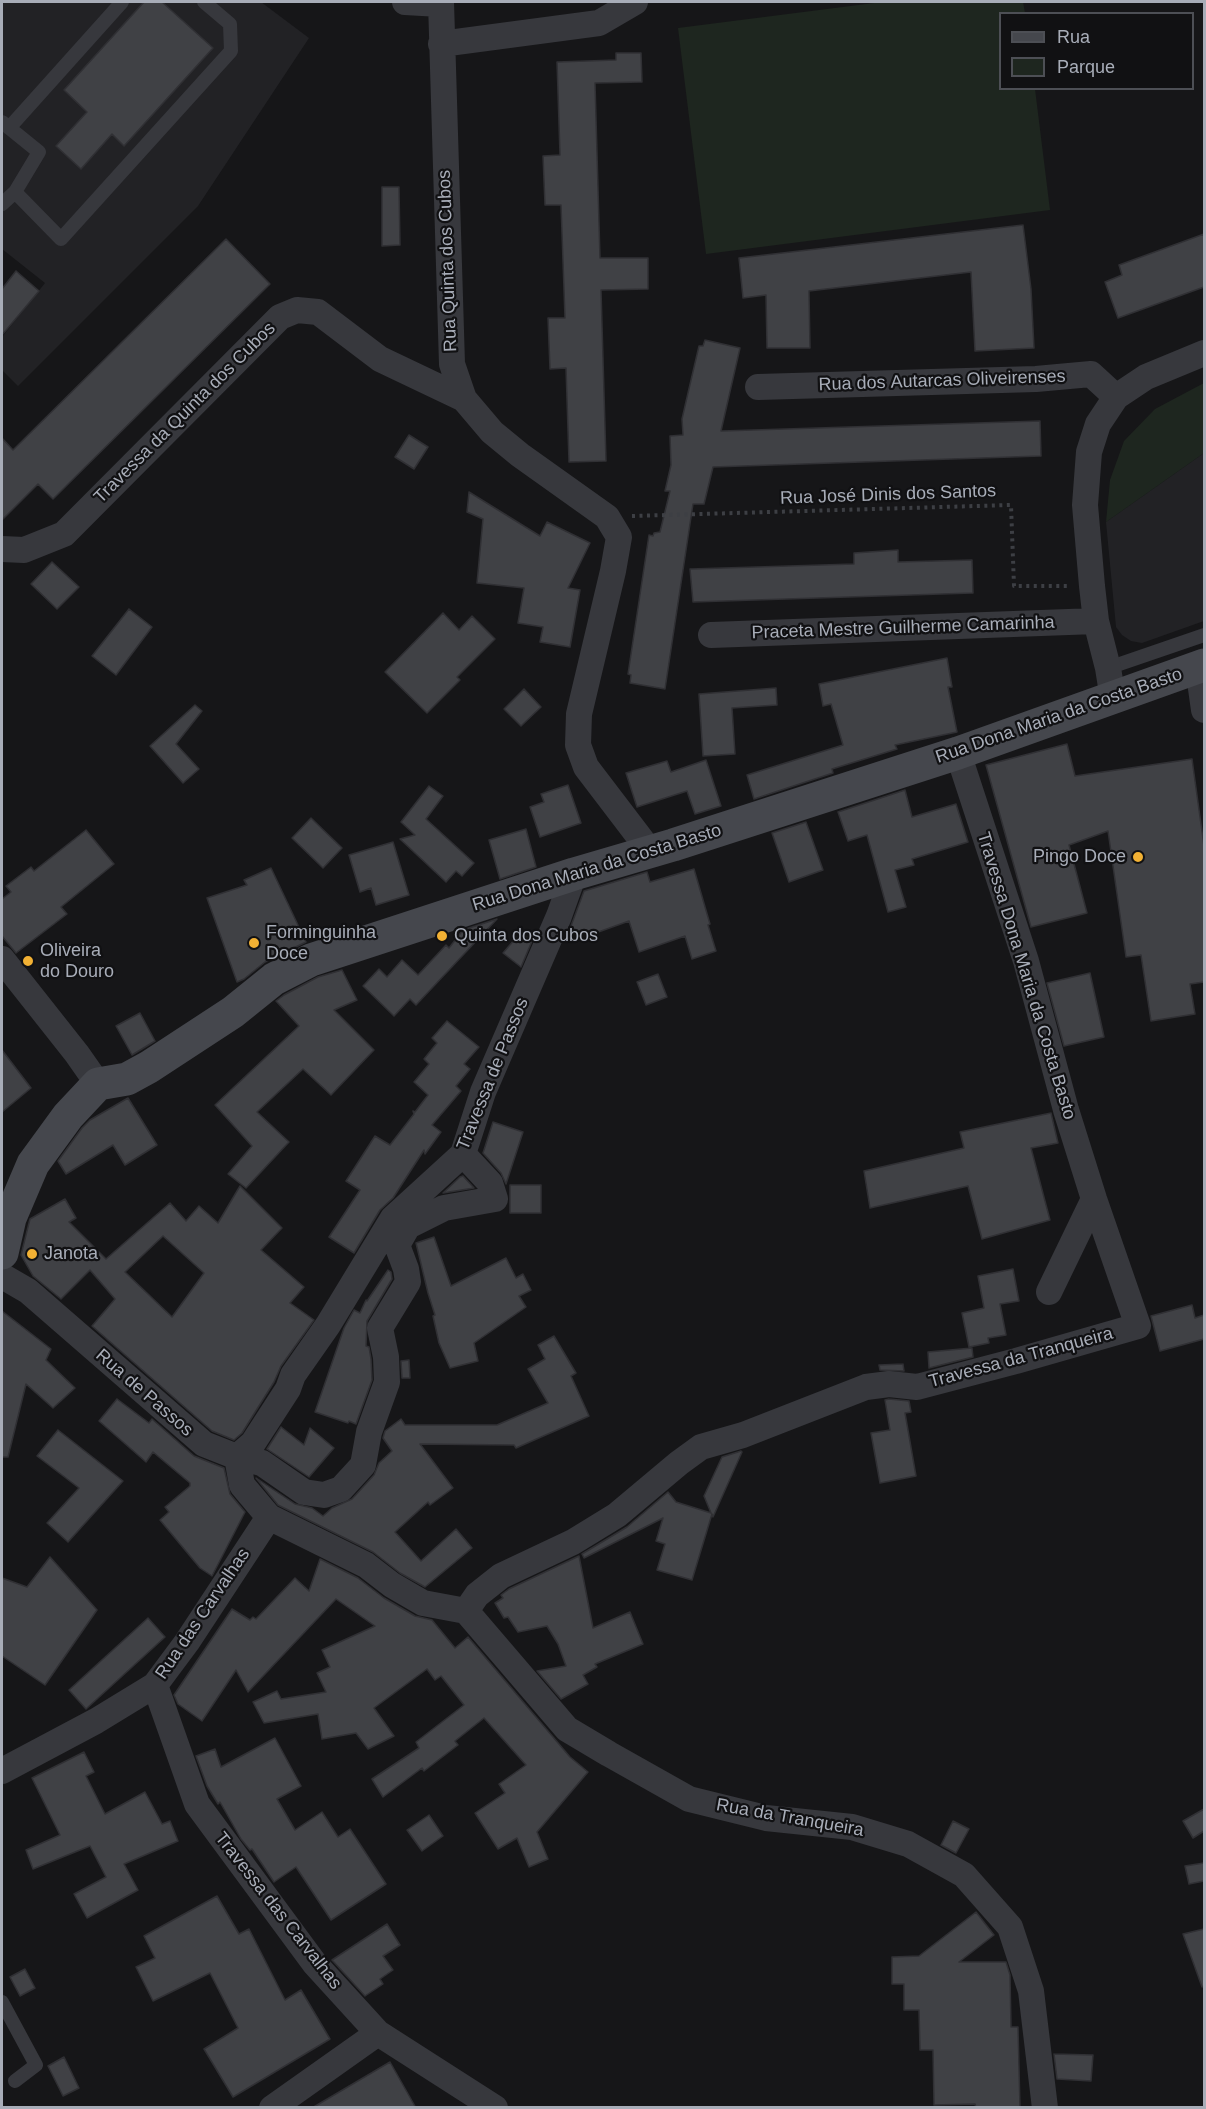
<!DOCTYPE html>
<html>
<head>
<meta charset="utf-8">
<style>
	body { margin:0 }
	#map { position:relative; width:1206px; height:2109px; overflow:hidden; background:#161618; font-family:Arial,sans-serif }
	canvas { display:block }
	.frame { position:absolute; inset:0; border:3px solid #a8adb8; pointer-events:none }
	.legend { position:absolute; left:999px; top:12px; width:195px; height:78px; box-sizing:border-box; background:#111113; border:2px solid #4d4f55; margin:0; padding:8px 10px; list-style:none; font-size:18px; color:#a8adb8 }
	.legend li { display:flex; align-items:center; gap:12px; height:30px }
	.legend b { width:30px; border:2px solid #4d4f55 }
</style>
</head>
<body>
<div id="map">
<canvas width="1206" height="2109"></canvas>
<div class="frame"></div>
<ul class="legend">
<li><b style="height:8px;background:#45474d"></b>Rua</li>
<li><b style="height:16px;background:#1e261f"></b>Parque</li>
</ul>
</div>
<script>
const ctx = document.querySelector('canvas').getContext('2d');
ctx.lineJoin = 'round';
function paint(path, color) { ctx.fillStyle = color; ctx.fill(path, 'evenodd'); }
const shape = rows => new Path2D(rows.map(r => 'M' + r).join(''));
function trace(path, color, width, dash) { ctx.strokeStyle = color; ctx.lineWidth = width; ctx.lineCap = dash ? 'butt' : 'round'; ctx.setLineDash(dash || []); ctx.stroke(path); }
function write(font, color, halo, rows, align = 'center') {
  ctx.font = font + ' Arial,sans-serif'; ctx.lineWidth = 4.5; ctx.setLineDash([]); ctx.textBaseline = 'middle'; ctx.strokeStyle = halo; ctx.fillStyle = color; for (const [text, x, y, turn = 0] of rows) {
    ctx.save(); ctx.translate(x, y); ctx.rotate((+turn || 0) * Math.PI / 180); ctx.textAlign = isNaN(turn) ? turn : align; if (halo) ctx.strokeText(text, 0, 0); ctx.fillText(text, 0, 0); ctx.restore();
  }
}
paint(shape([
	[2,2,261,2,309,38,198,206,18,386,2,370,2,337,45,283,2,249],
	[1204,453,1204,621,1142,643,1131,641,1122,635,1116,627,1106,522]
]), '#222225');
paint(shape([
	[882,2,1023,2,1025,13,1000,14,1000,88,1035,89,1050,210,706,254,678,28],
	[1204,383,1204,453,1106,522,1110,480,1124,441,1155,409]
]), '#1e261f');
const building = shape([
	[144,2,162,2,213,48,124,146,112,134,81,169,56,146,87,112,64,90,144,2],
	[616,53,641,53,642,82,595,83,600,258,648,258,648,289,601,290,606,461,569,462,566,368,550,369,548,318,565,318,561,205,545,205,543,156,560,155,557,62,616,60,616,53],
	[382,187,399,187,400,245,382,246,382,187],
	[1023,225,1031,289,1034,348,975,351,971,272,809,291,810,348,767,348,766,295,743,298,739,258,1023,225],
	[1204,234,1204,287,1118,318,1105,282,1122,275,1119,265,1204,234],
	[226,239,270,284,53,499,38,484,2,520,2,438,13,450,226,239],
	[16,271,39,291,2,335,2,289,16,271],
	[705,340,740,348,721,431,1040,421,1041,456,713,467,704,504,693,504,665,689,630,683,631,675,628,674,649,535,653,536,654,533,660,532,670,491,665,491,671,465,670,436,683,435,682,419,688,393,699,346,703,346,705,340],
	[409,435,428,447,414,469,395,457,409,435],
	[469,492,540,536,547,522,590,543,568,588,580,590,570,647,540,642,543,627,518,623,524,588,477,583,483,519,467,512,469,492],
	[898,550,898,562,972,560,973,593,693,602,690,569,854,564,854,553,898,550],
	[52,562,79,587,57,609,31,584,52,562],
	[129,609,152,627,116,675,92,656,129,609],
	[443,613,459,630,472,616,495,639,457,677,460,680,427,713,385,672,443,613],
	[947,658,952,687,948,687,957,732,895,745,897,749,832,769,833,773,754,799,747,775,843,745,831,704,823,706,819,684,947,658],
	[776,688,777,705,732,708,735,754,703,756,699,694,776,688],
	[524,689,541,707,521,726,504,709,524,689],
	[195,705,202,711,176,744,199,769,183,783,150,746,195,705],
	[1067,744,1075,776,1192,759,1204,846,1204,982,1190,984,1195,1014,1151,1021,1141,955,1126,957,1108,831,1069,845,1087,913,1031,927,986,765,1067,744],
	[706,760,721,806,695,814,687,791,637,807,626,773,667,761,671,772,706,760],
	[568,785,581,823,540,837,530,807,544,802,541,794,568,785],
	[429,786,443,796,426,819,474,863,462,876,456,871,446,882,400,839,415,835,401,822,429,786],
	[905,790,912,817,956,804,968,842,912,859,914,865,895,870,906,907,888,912,867,835,848,841,838,812,905,790],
	[311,818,342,848,323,868,292,838,311,818],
	[806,822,823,870,789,882,772,833,806,822],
	[526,829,536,867,500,879,489,840,526,829],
	[86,830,114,864,61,907,67,914,16,953,2,936,2,899,11,892,6,886,31,867,34,871,86,830],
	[393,842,409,895,376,905,371,888,360,892,349,855,393,842],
	[271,868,306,942,265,962,244,979,237,982,207,898,247,885,244,880,271,868],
	[694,869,710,924,708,925,716,951,692,959,685,936,639,952,629,921,590,935,589,931,574,934,571,926,584,891,647,872,650,882,694,869],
	[497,919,416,1005,410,999,394,1016,363,986,379,969,387,977,402,960,418,975,446,945,449,948,463,930,497,919],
	[521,932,532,941,521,967,503,953,521,932],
	[342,970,357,1000,334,1010,374,1050,331,1095,303,1069,257,1112,289,1142,246,1188,228,1174,252,1146,215,1105,299,1026,276,1001,284,995,318,977,342,970],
	[1090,973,1104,1037,1064,1046,1047,983,1090,973],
	[658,974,667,997,646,1005,637,982,658,974],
	[140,1013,155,1041,132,1055,116,1026,140,1013],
	[447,1021,479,1047,464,1064,470,1069,456,1086,461,1091,432,1125,441,1132,425,1154,424,1150,393,1198,380,1210,354,1253,329,1237,360,1190,346,1181,375,1136,390,1145,414,1114,413,1111,415,1112,428,1095,414,1082,429,1064,424,1059,437,1043,432,1038,447,1021],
	[2,1050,31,1088,2,1112,2,1050],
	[128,1098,157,1145,125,1165,113,1145,66,1174,58,1161,82,1128,90,1120,128,1098],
	[1051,1113,1058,1143,1031,1148,1050,1220,982,1239,968,1186,870,1208,864,1171,964,1148,960,1132,1051,1113],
	[493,1122,523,1132,506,1184,501,1173,483,1153,493,1122],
	[463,1176,474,1188,443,1193,460,1177,463,1176],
	[510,1185,541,1185,541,1213,510,1213,510,1185],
	[240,1186,282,1228,261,1250,304,1287,290,1303,314,1320,281,1366,274,1382,242,1433,234,1440,212,1431,92,1326,115,1299,90,1270,61,1299,33,1276,21,1255,30,1219,65,1199,76,1218,69,1222,106,1259,170,1203,186,1221,199,1206,218,1223,240,1186],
	[163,1236,204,1273,172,1317,125,1272,163,1236],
	[434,1237,451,1286,506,1258,516,1278,523,1274,531,1290,519,1296,526,1307,474,1343,478,1361,450,1368,439,1343,433,1316,435,1315,428,1293,416,1243,434,1237],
	[1013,1269,1019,1301,1000,1304,1006,1335,988,1338,989,1343,969,1347,962,1313,984,1308,978,1276,1013,1269],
	[388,1270,391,1272,392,1279,367,1321,366,1346,369,1347,371,1359,372,1380,356,1424,349,1421,348,1423,315,1412,344,1328,354,1310,360,1313,366,1300,367,1301,388,1270],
	[1192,1305,1195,1318,1204,1315,1204,1339,1160,1351,1151,1316,1192,1305],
	[2,1311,51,1349,46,1360,75,1388,53,1408,26,1384,8,1457,2,1457,2,1311],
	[554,1336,576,1373,571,1376,589,1416,516,1448,514,1445,420,1444,453,1488,430,1505,428,1502,395,1532,421,1561,456,1529,472,1548,425,1587,400,1573,373,1552,278,1505,256,1478,295,1504,312,1508,323,1516,332,1508,352,1499,374,1475,379,1463,392,1451,383,1438,385,1431,401,1419,405,1425,497,1425,548,1403,528,1369,545,1359,538,1345,554,1336],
	[972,1348,973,1357,929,1368,928,1352,972,1348],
	[409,1360,410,1378,402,1378,401,1361,409,1360],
	[903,1364,904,1371,880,1370,879,1365,903,1364],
	[117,1399,149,1423,152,1419,194,1456,224,1468,230,1494,245,1512,212,1576,200,1568,160,1520,169,1512,165,1507,190,1486,190,1483,153,1452,146,1462,99,1421,117,1399],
	[889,1399,909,1401,911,1412,905,1413,916,1476,880,1483,871,1433,890,1430,885,1400,889,1399],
	[281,1427,304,1445,310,1428,334,1448,309,1477,267,1449,281,1427],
	[58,1430,123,1481,68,1542,47,1523,79,1488,37,1456,58,1430],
	[741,1451,742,1452,713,1517,712,1514,692,1580,657,1570,665,1544,656,1541,663,1518,584,1558,582,1554,627,1527,668,1492,676,1502,711,1513,704,1496,722,1457,741,1451],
	[579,1556,593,1628,630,1612,643,1644,595,1664,597,1667,583,1675,588,1684,561,1699,537,1671,566,1666,558,1644,547,1626,518,1632,508,1617,504,1618,495,1603,503,1598,501,1595,509,1589,579,1556],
	[50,1557,97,1610,45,1685,2,1656,2,1578,27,1587,50,1557],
	[320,1559,358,1578,384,1598,415,1616,432,1620,455,1648,468,1637,570,1757,588,1772,537,1832,548,1859,529,1867,517,1838,498,1849,475,1813,505,1793,499,1784,526,1765,484,1718,455,1741,458,1745,424,1771,422,1768,383,1797,372,1779,419,1748,416,1742,464,1705,441,1676,435,1680,427,1669,374,1708,394,1736,368,1749,356,1733,322,1739,318,1714,264,1723,253,1702,277,1691,281,1699,326,1692,317,1673,330,1667,322,1650,375,1626,336,1599,248,1692,236,1670,202,1721,178,1704,174,1695,232,1609,250,1620,253,1617,256,1619,295,1578,309,1591,320,1559],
	[148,1618,165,1637,86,1709,69,1690,148,1618],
	[275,1738,301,1786,277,1799,295,1830,322,1812,338,1837,350,1829,386,1884,331,1920,296,1867,274,1882,252,1849,250,1850,241,1839,220,1802,218,1804,207,1786,196,1756,215,1749,221,1767,275,1738],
	[84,1752,94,1772,86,1776,105,1814,145,1792,162,1824,170,1821,178,1841,124,1864,138,1890,87,1918,74,1894,106,1877,90,1846,33,1869,26,1850,60,1835,32,1778,84,1752],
	[1204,1809,1204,1831,1193,1838,1183,1821,1204,1809],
	[429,1815,443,1836,422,1851,407,1830,429,1815],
	[953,1821,969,1829,956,1853,941,1845,953,1821],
	[1204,1863,1204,1881,1189,1884,1185,1866,1204,1863],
	[217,1896,239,1934,249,1929,285,2000,301,1990,330,2039,233,2097,204,2049,238,2028,210,1973,153,2001,136,1967,155,1958,144,1936,217,1896],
	[976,1912,994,1935,959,1962,1006,1962,1010,1975,1011,2027,1018,2027,1020,2108,976,2108,975,2104,934,2105,933,2050,920,2050,919,2010,904,2010,904,1984,892,1984,892,1957,919,1956,976,1912],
	[387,1924,400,1945,383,1956,393,1970,380,1979,383,1984,365,1996,332,1960,387,1924],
	[1204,1929,1204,1986,1202,1987,1183,1934,1204,1929],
	[25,1969,35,1988,20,1996,10,1977,25,1969],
	[1054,2054,1093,2055,1091,2081,1057,2079,1054,2054],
	[64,2057,79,2088,63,2096,48,2066,64,2057],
	[390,2062,416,2108,312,2108,390,2062]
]);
paint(building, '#404145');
trace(building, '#303034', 1.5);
trace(shape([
	[632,516,1011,505,1014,586,1070,586]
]), '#3d3f44', 4, [3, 4.5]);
trace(shape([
	[2,122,39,152,15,192,2,204],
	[9,128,122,2],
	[15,192,61,239,231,51,230,24,204,2],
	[1108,668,1204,635],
	[2,2002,36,2065,15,2081]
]), '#37383d', 14);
trace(shape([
	[405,2,440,4],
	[441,2,452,364,464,399,492,432,520,455,607,517,619,537,613,571,579,714,578,745,586,767,650,851],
	[441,44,599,23,635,2],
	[758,387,1036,379,1091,374,1116,397],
	[2,549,24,550,64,534,280,317,297,310,318,312,380,359,464,399],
	[711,635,1096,621],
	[1198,667,1204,710],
	[1113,699,1108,668,1096,621,1092,586,1085,505,1089,452,1098,424,1116,397,1146,377,1204,353],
	[2,959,77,1054,98,1084],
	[2,1276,28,1291,204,1444,237,1457,262,1463,304,1492,324,1495,341,1489,363,1465,369,1432,387,1382,386,1357,380,1328,408,1282,406,1269,397,1245,408,1226,444,1208,495,1199,490,1183,463,1154],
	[1049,1292,1094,1199],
	[237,1457,242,1485,269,1517,366,1565,392,1585,423,1603,466,1611,567,1729,609,1754,689,1799,766,1818,852,1827,908,1844,964,1875,1010,1927,1031,1991,1045,2108],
	[237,1457,253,1443,288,1389,293,1375,328,1325,393,1218,463,1154,483,1092,559,916,574,874],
	[466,1611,477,1595,501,1576,573,1542,617,1515,679,1463,701,1447,743,1435,866,1387,889,1384,917,1387,1016,1361,1138,1326,1094,1199,1066,1110,1026,961,958,753],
	[155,1685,197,1804,315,1964,378,2033,495,2108],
	[2,1771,96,1721,155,1685,187,1642,269,1517],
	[272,2108,378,2033]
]), '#37383d', 26);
trace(shape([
	[2,1253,10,1218,33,1164,68,1116,98,1084,127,1079,149,1067,233,1012,274,979,311,960,574,874,673,845,958,753,1204,665]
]), '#45474d', 33);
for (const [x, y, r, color] of [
	[1138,857,6,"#f2b134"],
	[442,936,6,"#f2b134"],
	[254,943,6,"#f2b134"],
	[28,961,6,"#f2b134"],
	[32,1254,6,"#f2b134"]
]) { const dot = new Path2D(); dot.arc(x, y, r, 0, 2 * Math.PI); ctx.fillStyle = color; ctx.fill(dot); trace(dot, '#111113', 2); }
write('18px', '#a8adb8', '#111113', [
	["Rua Quinta dos Cubos",448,261,-92],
	["Rua dos Autarcas Oliveirenses",942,381,-2],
	["Travessa da Quinta dos Cubos",185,413,-45],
	["Rua José Dinis dos Santos",888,495,-2],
	["Praceta Mestre Guilherme Camarinha",903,628,-2],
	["Rua Dona Maria da Costa Basto",1059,716,-19],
	["Rua Dona Maria da Costa Basto",597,868,-17],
	["Travessa Dona Maria da Costa Basto",1026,976,73],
	["Travessa de Passos",493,1074,-68],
	["Travessa da Tranqueira",1021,1358,-15],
	["Rua de Passos",144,1393,41],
	["Rua das Carvalhas",203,1614,-56],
	["Rua da Tranqueira",790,1818,10],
	["Travessa das Carvalhas",278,1911,52]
]);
write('18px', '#a8adb8', '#111113', [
	["Pingo Doce",1126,857,"right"],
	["Forminguinha",266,933],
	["Doce",266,954],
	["Quinta dos Cubos",454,936],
	["Oliveira",40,951],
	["do Douro",40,972],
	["Janota",44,1254]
], 'left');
</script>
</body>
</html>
